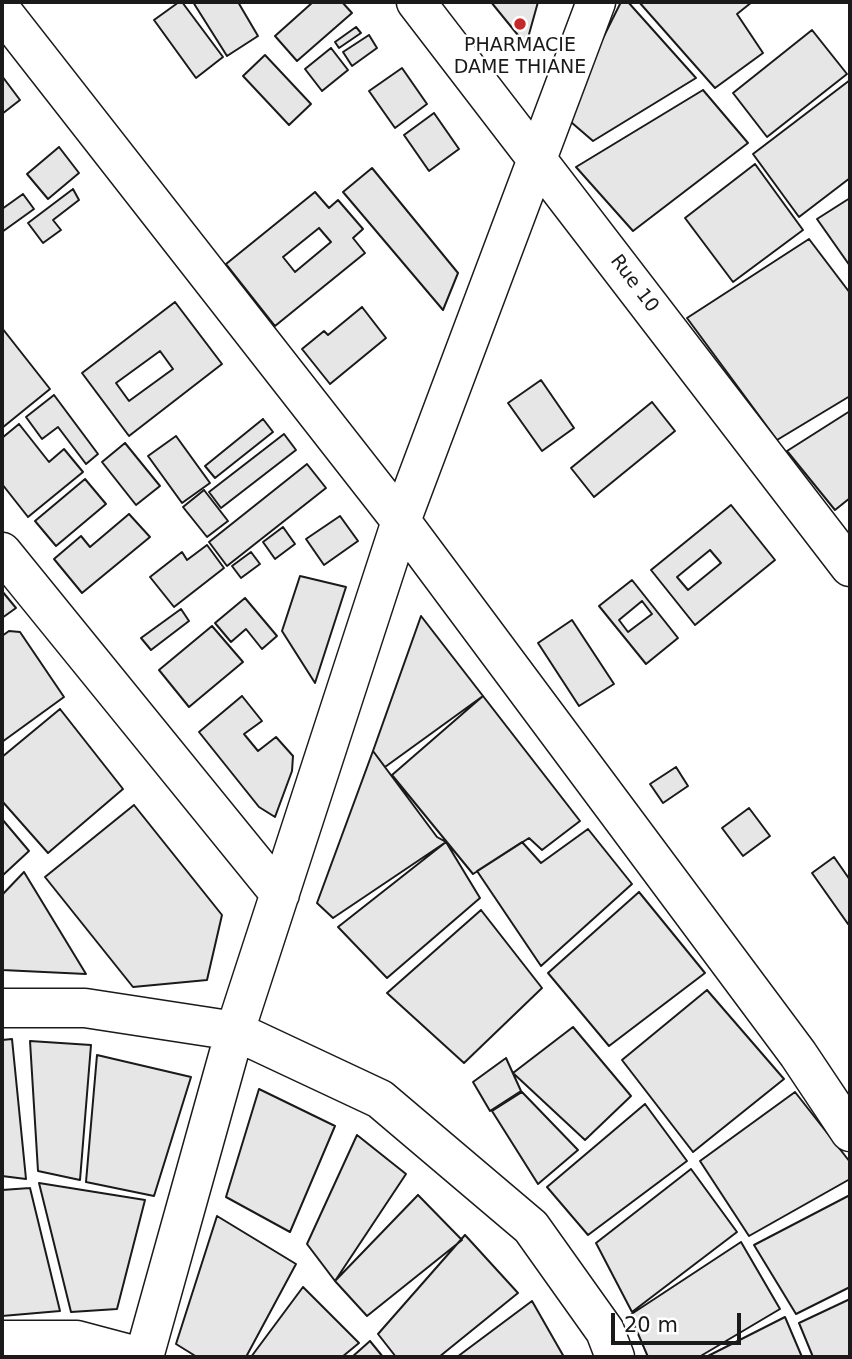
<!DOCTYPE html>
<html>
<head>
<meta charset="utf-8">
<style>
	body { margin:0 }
	#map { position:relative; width:852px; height:1359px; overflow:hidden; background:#fff; font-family:"DejaVu Sans",sans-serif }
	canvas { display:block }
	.frame { position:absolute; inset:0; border:4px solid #1a1a1a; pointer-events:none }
	.scale { position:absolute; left:611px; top:1313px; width:130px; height:32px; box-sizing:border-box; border:4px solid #1a1a1a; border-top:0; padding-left:9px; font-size:21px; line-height:24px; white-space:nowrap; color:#1a1a1a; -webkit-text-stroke:5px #fff; paint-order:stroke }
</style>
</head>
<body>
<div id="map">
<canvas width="852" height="1359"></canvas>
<div class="frame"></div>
<div class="scale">20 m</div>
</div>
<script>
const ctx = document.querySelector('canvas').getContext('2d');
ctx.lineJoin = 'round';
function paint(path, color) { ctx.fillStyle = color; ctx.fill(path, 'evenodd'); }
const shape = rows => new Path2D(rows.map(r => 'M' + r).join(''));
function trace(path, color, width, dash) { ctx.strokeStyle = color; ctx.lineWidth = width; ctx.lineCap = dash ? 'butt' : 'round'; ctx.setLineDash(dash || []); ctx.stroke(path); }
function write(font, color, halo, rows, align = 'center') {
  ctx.font = font + ' "DejaVu Sans",sans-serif'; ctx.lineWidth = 5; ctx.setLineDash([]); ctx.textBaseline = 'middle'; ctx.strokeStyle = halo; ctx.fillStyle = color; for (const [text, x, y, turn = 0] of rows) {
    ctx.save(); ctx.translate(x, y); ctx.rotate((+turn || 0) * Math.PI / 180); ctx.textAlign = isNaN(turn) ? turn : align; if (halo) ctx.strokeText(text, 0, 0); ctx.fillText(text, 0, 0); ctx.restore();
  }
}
const building = shape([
	[179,2,182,2,223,57,196,78,154,20,179,2],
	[193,2,238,2,258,36,227,56,193,2],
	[313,2,342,2,352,13,297,61,275,36,313,2],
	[491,2,538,2,526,45,491,2],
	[621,2,628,2,696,78,593,141,564,116,621,2],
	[639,2,752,2,737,14,763,53,715,88,639,2],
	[356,27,361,33,339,48,335,42,356,27],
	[812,30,847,74,767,137,733,93,812,30],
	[369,35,377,48,352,66,343,52,369,35],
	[331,48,348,70,322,91,305,69,331,48],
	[265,55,311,104,289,125,243,76,265,55],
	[402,68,427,104,395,128,369,91,402,68],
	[2,76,20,100,2,114,2,76],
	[850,80,850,178,799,217,753,154,850,80],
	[703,90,748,143,633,231,576,167,703,90],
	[434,113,459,149,429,171,404,135,434,113],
	[59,147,79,173,48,199,27,174,59,147],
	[755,164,803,230,733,282,685,218,755,164],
	[372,168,458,273,443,310,343,192,372,168],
	[73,189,79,200,53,220,61,230,43,243,28,223,73,189],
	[315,192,329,208,338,200,363,229,353,238,365,253,275,326,226,264,315,192],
	[319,228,331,242,295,272,283,257,319,228],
	[23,194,34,209,2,232,2,209,23,194],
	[850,198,850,266,817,219,850,198],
	[809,239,850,293,850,396,777,440,687,318,809,239],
	[175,302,222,364,129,436,82,373,175,302],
	[160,351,173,369,129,401,116,383,160,351],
	[362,307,386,338,330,384,302,349,324,331,328,335,362,307],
	[2,328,50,389,2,428,2,328],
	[541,380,574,428,542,451,508,403,541,380],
	[54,395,98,454,86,464,58,427,42,439,26,417,54,395],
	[652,402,675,431,594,497,571,468,652,402],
	[850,411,850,498,835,510,787,451,850,411],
	[263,419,273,432,215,478,205,466,263,419],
	[19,424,49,462,64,449,83,472,28,517,2,484,2,438,19,424],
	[284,434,296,450,221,508,209,492,284,434],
	[176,436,210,483,182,503,148,456,176,436],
	[125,443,160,486,136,505,102,462,125,443],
	[307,464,326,488,227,566,209,542,307,464],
	[85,479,106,504,56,546,35,521,85,479],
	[204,490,228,521,207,537,183,507,204,490],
	[731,505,775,560,695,625,651,570,731,505],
	[710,550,721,563,688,590,677,577,710,550],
	[129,514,150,537,82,593,54,559,81,536,90,547,129,514],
	[340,516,358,541,324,565,306,539,340,516],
	[283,527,295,544,275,559,263,542,283,527],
	[207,545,224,568,174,607,150,577,182,552,187,560,207,545],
	[251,552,260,564,241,578,232,566,251,552],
	[300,576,346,587,315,683,282,631,300,576],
	[632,580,678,638,646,664,599,606,632,580],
	[642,601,652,614,628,632,619,620,642,601],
	[2,591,16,608,2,618,2,591],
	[245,598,277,636,262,649,246,629,231,642,215,623,245,598],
	[181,609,189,621,151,650,141,638,181,609],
	[421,616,483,696,385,767,373,751,421,616],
	[572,620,614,684,579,706,538,643,572,620],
	[212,626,243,662,189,707,159,670,212,626],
	[9,631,20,632,64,697,2,742,2,636,9,631],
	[242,696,262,721,244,734,258,751,276,737,293,756,292,771,275,817,259,807,199,732,242,696],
	[483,696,580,821,542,850,529,838,473,874,392,775,483,696],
	[60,709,123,789,48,853,2,801,2,757,60,709],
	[373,751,437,837,446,842,333,918,317,903,373,751],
	[676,767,688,786,663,803,650,784,676,767],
	[134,805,222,915,207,980,133,987,45,877,134,805],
	[749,808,770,836,743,856,722,828,749,808],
	[2,819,29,851,2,876,2,819],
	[588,829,632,884,541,966,477,871,522,842,541,863,588,829],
	[446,842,480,898,387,978,338,927,446,842],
	[834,857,850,880,850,922,848,924,812,873,834,857],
	[24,872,86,974,2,970,2,895,24,872],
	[639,892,705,973,609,1046,548,973,639,892],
	[481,910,542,988,464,1063,387,993,481,910],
	[707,990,784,1079,693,1152,622,1060,707,990],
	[573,1027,631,1096,585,1140,513,1073,573,1027],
	[12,1039,26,1179,2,1176,2,1040,12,1039],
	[30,1041,91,1045,80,1180,38,1171,30,1041],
	[97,1055,191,1077,154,1196,86,1182,97,1055],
	[506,1058,521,1091,490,1111,473,1082,506,1058],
	[259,1089,335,1126,290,1232,226,1197,259,1089],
	[522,1092,578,1150,538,1184,492,1111,522,1092],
	[795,1092,850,1162,850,1179,749,1236,700,1161,795,1092],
	[645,1104,687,1161,588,1235,547,1187,645,1104],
	[357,1135,406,1174,335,1281,307,1244,357,1135],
	[691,1169,737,1232,632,1312,596,1243,691,1169],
	[39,1183,145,1200,117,1309,71,1312,39,1183],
	[30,1188,60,1311,2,1316,2,1190,30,1188],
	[418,1195,462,1240,367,1316,335,1281,418,1195],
	[850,1195,850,1287,796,1314,754,1245,850,1195],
	[217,1216,296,1264,246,1357,197,1357,176,1344,217,1216],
	[465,1235,518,1293,439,1357,396,1357,378,1334,465,1235],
	[741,1242,780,1309,699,1357,648,1357,630,1315,741,1242],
	[303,1287,359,1343,342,1357,251,1357,303,1287],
	[850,1299,850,1357,813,1357,799,1323,850,1299],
	[532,1301,564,1357,457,1357,532,1301],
	[785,1317,802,1357,706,1357,785,1317],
	[370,1341,383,1357,352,1357,370,1341]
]);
paint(building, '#e6e6e6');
trace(building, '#1a1a1a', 2);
const minor = shape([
	[416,2,850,567],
	[2,11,401,521,798,1054,850,1132],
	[2,552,280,894],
	[2,1008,85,1008,235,1031,380,1099,531,1227,605,1331,615,1357],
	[2,1340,77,1340,141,1357],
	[144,1357,235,1031,401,521,596,2]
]);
trace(minor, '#1a1a1a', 41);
trace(minor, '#fff', 38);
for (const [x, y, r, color] of [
	[520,24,7,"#c62828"]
]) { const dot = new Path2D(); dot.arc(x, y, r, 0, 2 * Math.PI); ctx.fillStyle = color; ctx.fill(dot); trace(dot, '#fff', 2.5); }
write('19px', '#1a1a1a', '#fff', [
	["PHARMACIE",520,46],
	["DAME THIANE",520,68]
]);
write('19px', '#1a1a1a', '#fff', [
	["Rue 10",634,284,53]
]);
</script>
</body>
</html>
